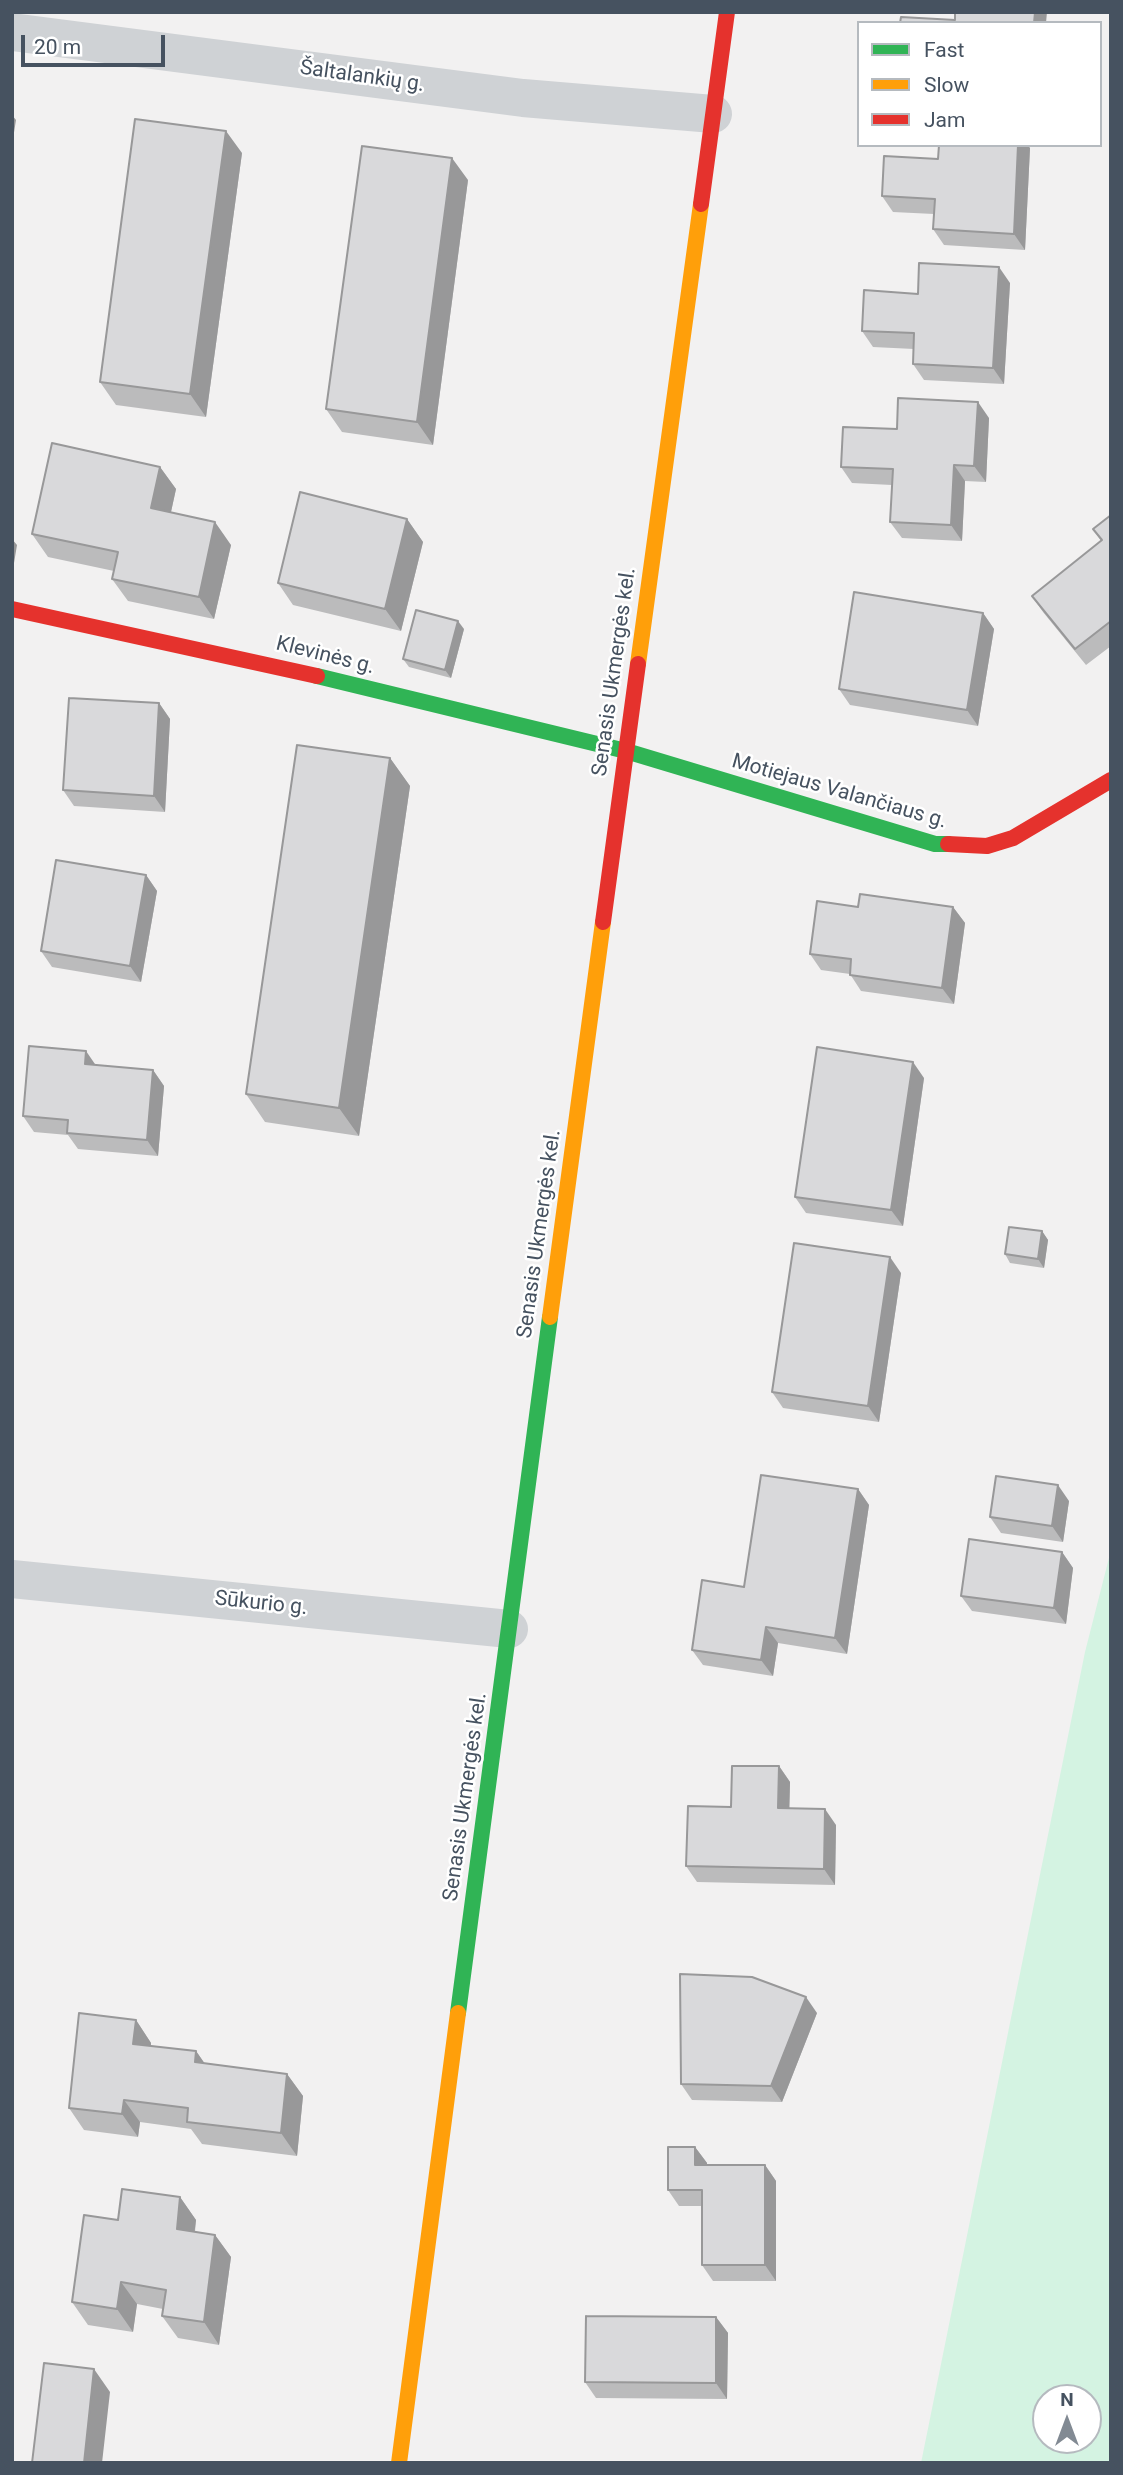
<!DOCTYPE html>
<html>
<head>
<meta charset="utf-8">
<style>
	body { margin:0 }
	#map { position:relative; width:1123px; height:2475px; overflow:hidden; background:#f2f1f1; font-family:Roboto,sans-serif }
	canvas { display:block }
	.frame { position:absolute; inset:0; border:14px solid #465260; pointer-events:none }
	.legend { position:absolute; left:857px; top:21px; width:245px; height:126px; box-sizing:border-box; background:#fff; border:2px solid #b5babf; margin:0; padding:9px 12px; list-style:none; font-size:21px; color:#465260 }
	.legend li { display:flex; align-items:center; gap:14px; height:35px }
	.legend b { width:35px; border:2px solid #b5babf }
	.north { position:absolute; left:1032px; top:2384px; width:70px; height:70px; box-sizing:border-box; background:#fff; border:2px solid #b5babf; border-radius:50%; rotate:0deg; font-size:19px; font-weight:700; line-height:28px; text-align:center; color:#465260 }
	.north::after { content:''; display:block; margin:auto; width:24px; height:32px; background:#828a93; clip-path:polygon(50% 0,100% 100%,50% 72%,0 100%) }
	.scale { position:absolute; left:21px; top:35px; width:144px; height:32px; box-sizing:border-box; border:4px solid #465260; border-top:0; padding-left:9px; font-size:21px; line-height:24px; white-space:nowrap; color:#465260; -webkit-text-stroke:5px #fff; paint-order:stroke }
</style>
</head>
<body>
<div id="map">
<canvas width="1123" height="2475"></canvas>
<div class="frame"></div>
<ul class="legend">
<li><b style="height:9px;background:#30b455"></b>Fast</li>
<li><b style="height:9px;background:#ff9f0a"></b>Slow</li>
<li><b style="height:9px;background:#e5322d"></b>Jam</li>
</ul>
<div class="north">N</div>
<div class="scale">20 m</div>
</div>
<script>
const ctx = document.querySelector('canvas').getContext('2d');
ctx.lineJoin = 'round';
function paint(path, color) { ctx.fillStyle = color; ctx.fill(path, 'evenodd'); }
const shape = rows => new Path2D(rows.map(r => 'M' + r).join(''));
function trace(path, color, width, dash) { ctx.strokeStyle = color; ctx.lineWidth = width; ctx.lineCap = dash ? 'butt' : 'round'; ctx.setLineDash(dash || []); ctx.stroke(path); }
function write(font, color, halo, rows, align = 'center') {
  ctx.font = font + ' Roboto,sans-serif'; ctx.lineWidth = 5; ctx.setLineDash([]); ctx.textBaseline = 'middle'; ctx.strokeStyle = halo; ctx.fillStyle = color; for (const [text, x, y, turn = 0] of rows) {
    ctx.save(); ctx.translate(x, y); ctx.rotate((+turn || 0) * Math.PI / 180); ctx.textAlign = isNaN(turn) ? turn : align; if (halo) ctx.strokeText(text, 0, 0); ctx.fillText(text, 0, 0); ctx.restore();
  }
}
paint(shape([
	[1111,1550,1111,2463,921,2463,1085,1652],
	[1046,2398,1088,2398,1088,2440,1046,2440]
]), '#d4f3e2');
trace(shape([
	[12,32,523,98,713,114],
	[12,1579,509,1629]
]), '#cfd2d5', 38);
trace(shape([
	[317,676,626,751,935,844,948,844],
	[458,2013,550,1317]
]), '#30b455', 16);
trace(shape([
	[638,664,701,204],
	[550,1317,603,922],
	[399,2463,458,2013]
]), '#ff9f0a', 16);
trace(shape([
	[701,204,727,12],
	[12,609,317,676],
	[948,844,987,846,1013,838,1111,780],
	[603,922,638,664]
]), '#e5322d', 16);
paint(shape([
	[1030,148,1025,250,944,245,933,229,934,214,893,212,882,196,938,159],
	[242,153,206,417,116,405,100,382],
	[468,180,433,445,342,432,326,409],
	[1010,283,1004,384,924,380,913,364,914,349,873,347,862,331,918,294],
	[989,418,986,482,965,481,962,541,902,538,890,522,892,485,852,483,841,467,897,429],
	[160,467,176,489,171,512,231,545,214,619,128,601,112,579,114,571,48,557,32,534],
	[1111,515,1111,646,1086,665,1043,612,1032,596,1101,541,1093,529],
	[407,519,423,542,401,631,293,605,278,583],
	[983,613,994,629,978,726,850,705,839,689],
	[464,629,451,678,409,667,403,659],
	[159,703,170,719,165,812,74,806,63,790],
	[390,758,410,786,359,1136,265,1122,246,1094],
	[146,875,157,891,141,982,52,967,41,951],
	[858,907,953,907,965,923,954,1004,861,991,850,974,821,970,810,954],
	[95,1065,153,1070,164,1086,158,1156,78,1149,68,1135,34,1132,23,1116],
	[924,1078,903,1226,806,1213,795,1197],
	[1042,1231,1048,1240,1044,1268,1010,1263,1005,1254],
	[901,1273,879,1422,783,1408,772,1392],
	[858,1489,869,1505,847,1654,778,1643,773,1676,703,1665,692,1650,744,1587],
	[1069,1501,1063,1542,1001,1533,990,1517],
	[1062,1552,1073,1568,1066,1624,972,1611,961,1596],
	[779,1766,790,1782,789,1809,836,1825,835,1885,697,1882,686,1866,731,1807],
	[817,2013,782,2102,692,2100,681,2084],
	[136,2020,151,2043,151,2046,196,2051,205,2064,287,2074,303,2096,297,2156,202,2144,191,2129,140,2122,138,2137,84,2130,69,2108],
	[695,2147,707,2163,707,2165,765,2165,776,2181,776,2281,713,2281,702,2265,702,2206,679,2206,668,2190],
	[180,2197,196,2220,195,2232,215,2235,231,2257,219,2345,178,2338,162,2316,163,2309,137,2304,133,2332,88,2325,72,2302,118,2220],
	[716,2317,728,2333,727,2399,596,2398,585,2382]
]), '#bbbbbc');
paint(shape([
	[1035,12,1047,12,1046,23,1034,23],
	[12,115,16,120,12,145],
	[226,131,242,153,206,417,190,394],
	[1018,145,1028,145,1030,148,1025,250,1014,234],
	[452,158,468,180,433,445,417,422],
	[999,267,1010,283,1004,384,993,368],
	[978,402,989,418,986,482,974,466],
	[954,465,965,481,962,541,951,525],
	[160,467,176,489,167,530,151,508],
	[407,519,423,542,401,631,385,609],
	[215,522,231,545,214,619,199,597],
	[12,539,17,545,12,575],
	[983,613,994,629,978,726,967,710],
	[458,621,464,629,451,678,445,670],
	[159,703,170,719,165,812,154,796],
	[390,758,410,786,359,1136,339,1108],
	[146,875,157,891,141,982,130,966],
	[953,907,965,923,954,1004,942,988],
	[86,1051,97,1067,85,1064],
	[913,1062,924,1078,903,1226,891,1210],
	[153,1070,164,1086,158,1156,147,1140],
	[1042,1231,1048,1240,1044,1268,1038,1259],
	[890,1257,901,1273,879,1422,868,1406],
	[1058,1485,1069,1501,1063,1542,1052,1526],
	[858,1489,869,1505,847,1654,835,1638],
	[1062,1552,1073,1568,1066,1624,1054,1608],
	[766,1627,778,1643,773,1676,761,1660],
	[779,1766,790,1782,789,1824,778,1808],
	[825,1809,836,1825,835,1885,824,1869],
	[806,1997,817,2013,782,2102,771,2086],
	[136,2020,151,2043,149,2067,133,2044],
	[196,2051,212,2074,195,2062],
	[287,2074,303,2096,297,2156,281,2133],
	[124,2100,140,2122,138,2137,122,2114],
	[695,2147,707,2163,707,2181,695,2165],
	[765,2165,776,2181,776,2281,765,2265],
	[180,2197,196,2220,192,2252,177,2229],
	[215,2235,231,2257,219,2345,204,2322],
	[121,2282,137,2304,133,2332,117,2309],
	[716,2317,728,2333,727,2399,716,2383],
	[94,2369,110,2392,102,2463,84,2463]
]), '#989899');
const building = shape([
	[955,12,1035,12,1034,23,900,23,901,17,955,20,955,12],
	[135,119,226,131,190,394,100,382,135,119],
	[939,145,1018,145,1014,234,933,229,935,199,882,196,884,156,938,159,939,145],
	[362,146,452,158,417,422,326,409,362,146],
	[919,263,999,267,993,368,913,364,914,333,862,331,864,290,918,294,919,263],
	[898,398,978,402,974,466,954,465,951,525,890,522,893,469,841,467,843,427,897,429,898,398],
	[52,443,160,467,151,508,215,522,199,597,112,579,118,552,32,534,52,443],
	[300,492,407,519,385,609,278,583,300,492],
	[1111,515,1111,621,1075,649,1032,596,1102,540,1093,529,1111,515],
	[854,592,983,613,967,710,839,689,854,592],
	[416,610,458,621,445,670,403,659,416,610],
	[69,698,159,703,154,796,63,790,69,698],
	[297,745,390,758,339,1108,246,1094,297,745],
	[56,860,146,875,130,966,41,951,56,860],
	[860,894,953,907,942,988,850,975,851,959,810,954,817,901,858,907,860,894],
	[29,1046,86,1051,85,1064,153,1070,147,1140,67,1133,68,1120,23,1116,29,1046],
	[817,1047,913,1062,891,1210,795,1197,817,1047],
	[1009,1227,1042,1231,1038,1259,1005,1254,1009,1227],
	[794,1243,890,1257,868,1406,772,1392,794,1243],
	[761,1475,858,1489,835,1638,766,1627,761,1660,692,1650,702,1580,744,1587,761,1475],
	[996,1476,1058,1485,1052,1526,990,1517,996,1476],
	[969,1539,1062,1552,1054,1608,961,1596,969,1539],
	[732,1766,779,1766,778,1808,825,1809,824,1869,686,1866,688,1806,731,1807,732,1766],
	[680,1974,752,1977,806,1997,771,2086,681,2084,680,1974],
	[79,2013,136,2020,133,2044,196,2051,195,2062,287,2074,281,2133,187,2122,188,2108,124,2100,122,2114,69,2108,79,2013],
	[668,2147,695,2147,695,2165,765,2165,765,2265,702,2265,702,2190,668,2190,668,2147],
	[122,2189,180,2197,177,2229,215,2235,204,2322,162,2316,166,2290,121,2282,117,2309,72,2302,84,2215,118,2220,122,2189],
	[586,2316,716,2317,716,2383,585,2382,586,2316],
	[44,2363,94,2369,84,2463,32,2463,44,2363]
]);
paint(building, '#d9d9db');
trace(building, '#989899', 2);
write('21px', '#465260', '#fff', [
	["Šaltalankių g.",362,77,8],
	["Klevinės g.",325,656,14],
	["Senasis Ukmergės kel.",615,672,-82],
	["Motiejaus Valančiaus g.",839,792,16],
	["Senasis Ukmergės kel.",540,1234,-82],
	["Sūkurio g.",261,1604,6],
	["Senasis Ukmergės kel.",466,1797,-82]
]);
</script>
</body>
</html>
